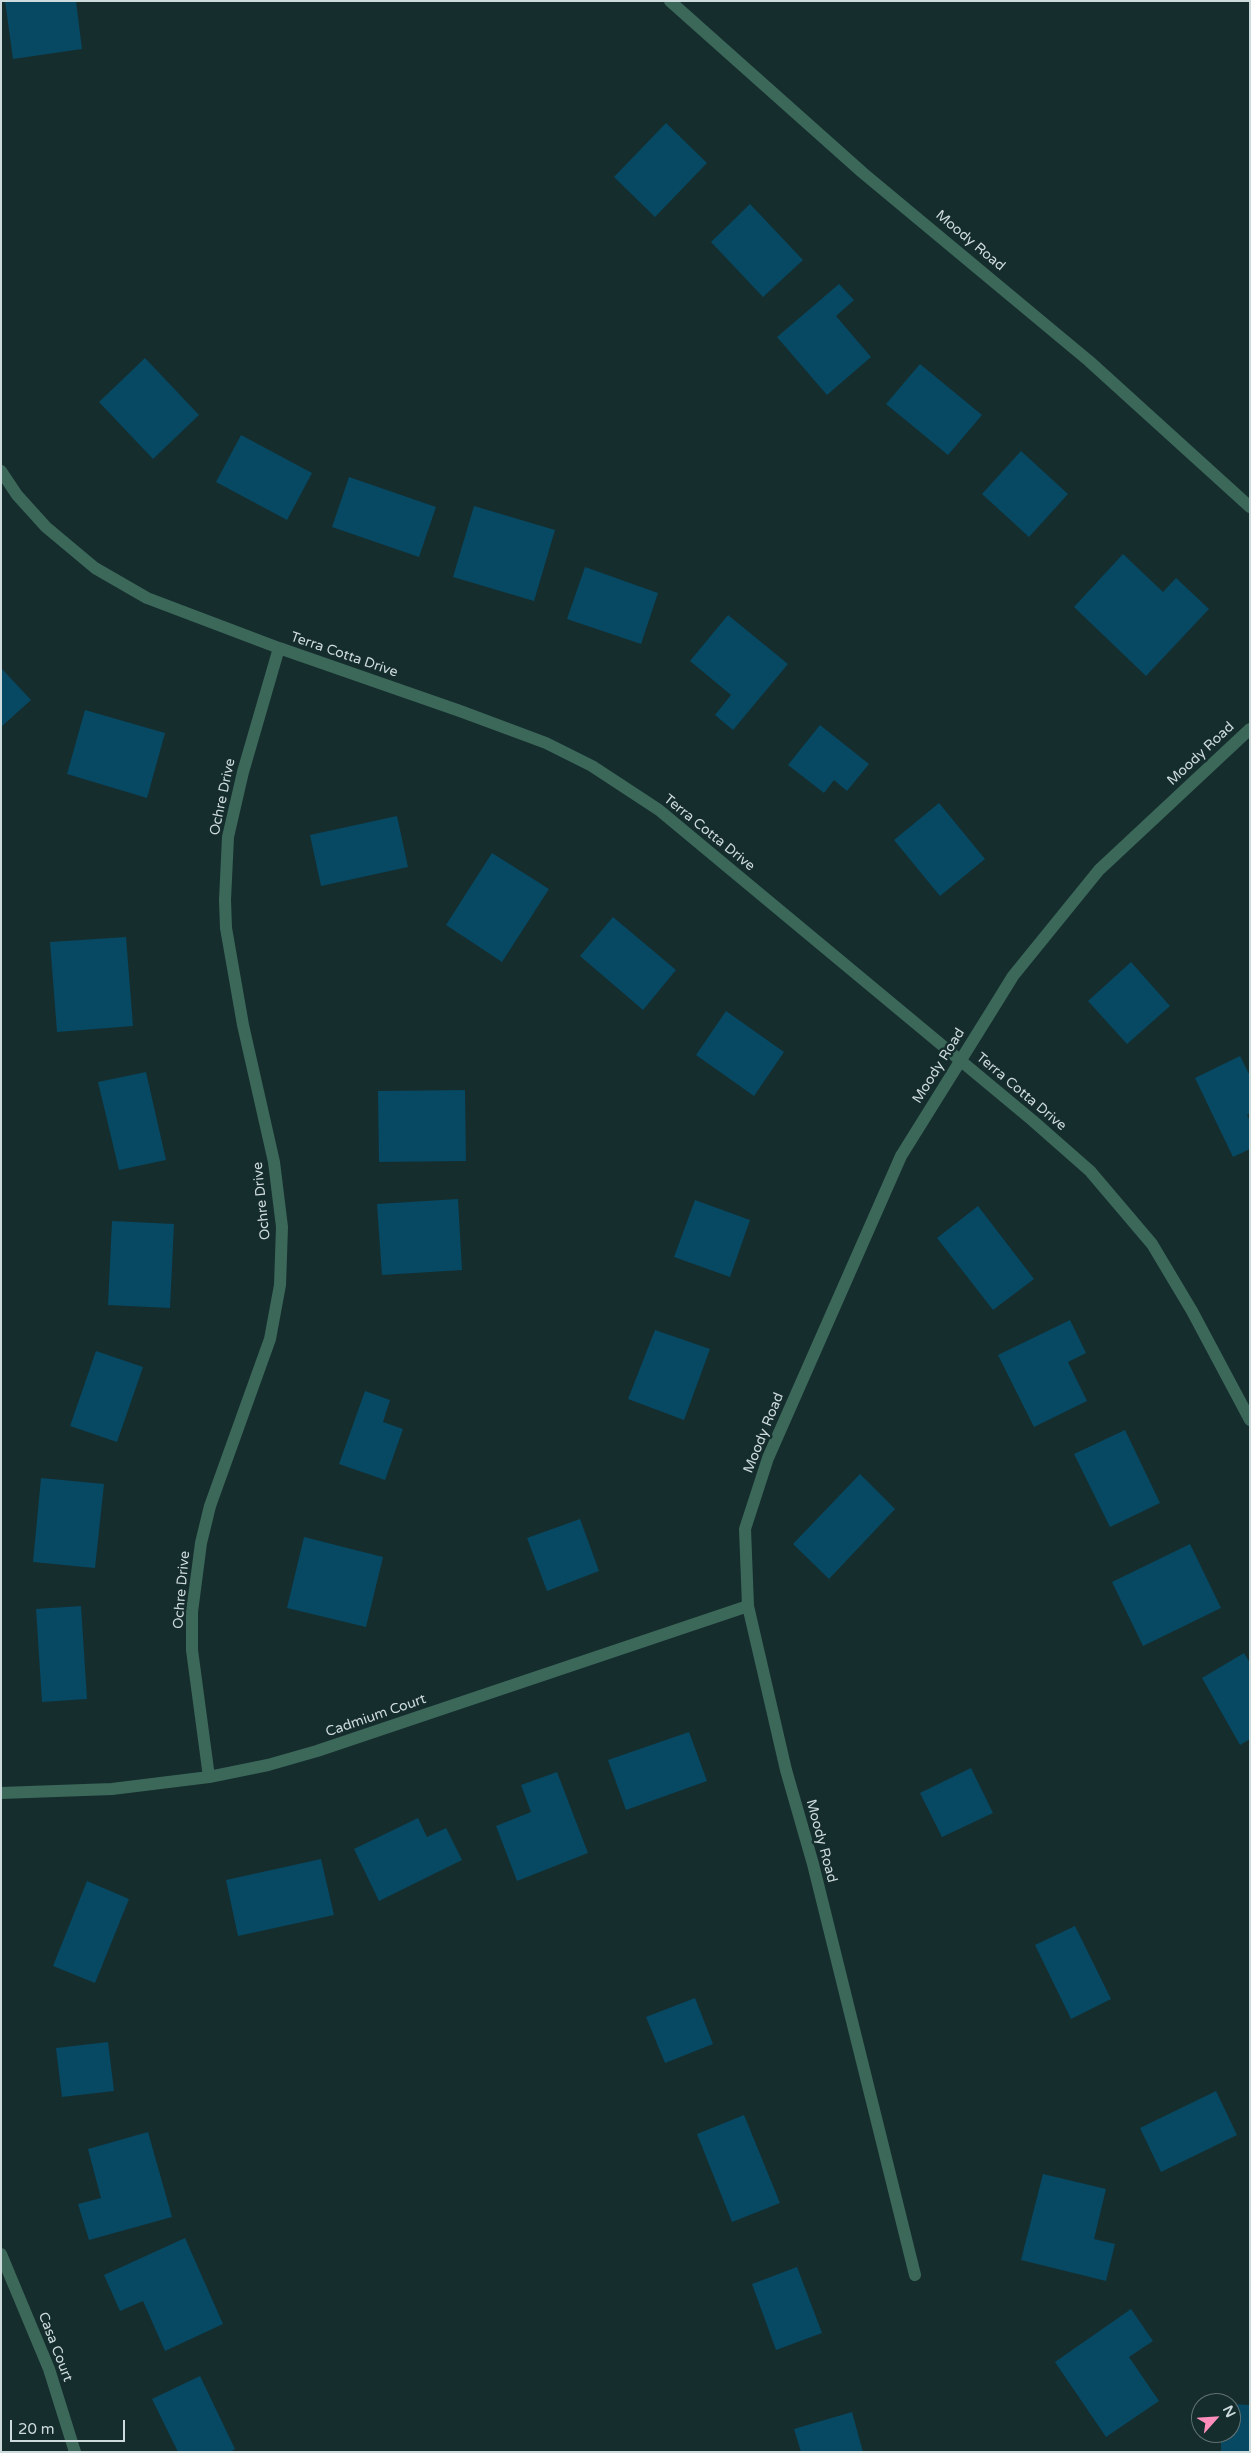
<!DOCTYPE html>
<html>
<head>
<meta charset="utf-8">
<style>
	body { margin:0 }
	#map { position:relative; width:1251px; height:2453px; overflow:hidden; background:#162d2e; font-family:"Varela Round",sans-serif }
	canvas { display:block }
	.frame { position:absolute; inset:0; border:2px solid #cedbdc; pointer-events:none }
	.north { position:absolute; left:1191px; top:2393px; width:50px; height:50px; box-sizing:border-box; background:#162d2e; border:1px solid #607374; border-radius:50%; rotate:64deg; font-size:14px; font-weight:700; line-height:20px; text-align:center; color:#cedbdc }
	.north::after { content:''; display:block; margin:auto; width:18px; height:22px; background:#ff8ebb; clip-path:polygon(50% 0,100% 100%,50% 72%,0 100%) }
	.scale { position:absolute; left:10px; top:2420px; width:115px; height:22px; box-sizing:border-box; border:2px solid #cedbdc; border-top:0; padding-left:6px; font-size:15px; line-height:18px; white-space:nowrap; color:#cedbdc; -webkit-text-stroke:4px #162d2e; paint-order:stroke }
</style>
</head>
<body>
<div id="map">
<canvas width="1251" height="2453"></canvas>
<div class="frame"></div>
<div class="north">N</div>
<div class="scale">20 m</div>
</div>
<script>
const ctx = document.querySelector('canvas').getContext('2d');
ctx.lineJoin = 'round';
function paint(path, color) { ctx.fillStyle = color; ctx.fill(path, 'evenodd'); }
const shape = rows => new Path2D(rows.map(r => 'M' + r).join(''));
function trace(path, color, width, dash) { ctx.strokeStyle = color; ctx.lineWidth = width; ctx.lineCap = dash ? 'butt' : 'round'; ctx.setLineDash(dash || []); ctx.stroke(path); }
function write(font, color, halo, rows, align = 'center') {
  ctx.font = font + ' "Varela Round",sans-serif'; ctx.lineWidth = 5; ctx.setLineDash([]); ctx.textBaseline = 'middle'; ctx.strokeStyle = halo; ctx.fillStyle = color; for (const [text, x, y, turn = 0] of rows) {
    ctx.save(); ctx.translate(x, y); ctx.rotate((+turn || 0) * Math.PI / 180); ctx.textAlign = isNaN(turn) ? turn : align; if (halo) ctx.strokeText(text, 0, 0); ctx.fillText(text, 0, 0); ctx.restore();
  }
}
paint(shape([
	[5,1,76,1,82,49,13,59],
	[666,123,707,163,655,217,614,177],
	[750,204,803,260,763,297,711,242],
	[839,284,854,300,836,316,871,357,827,395,777,337],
	[145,358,199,415,153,459,99,402],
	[920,364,982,415,948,455,886,404],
	[241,435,312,473,287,520,216,482],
	[1021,451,1068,494,1029,537,982,494],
	[349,477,436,507,419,557,332,527],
	[474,506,555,530,534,601,453,577],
	[1123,554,1163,592,1176,578,1209,609,1146,676,1074,607],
	[585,567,658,593,641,644,567,619],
	[728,615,788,664,733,730,715,715,731,695,690,661],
	[1,668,31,700,1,727],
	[85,710,165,733,147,798,67,774],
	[820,725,869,764,847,791,834,780,824,793,788,765],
	[939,803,985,859,940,896,894,840],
	[397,816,408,867,321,886,310,835],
	[492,853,549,889,502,962,446,925],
	[613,917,676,970,643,1010,580,956],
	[126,937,133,1026,57,1032,50,942],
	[1131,962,1170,1006,1127,1044,1088,1001],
	[726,1011,784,1052,754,1096,696,1055],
	[1240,1056,1250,1076,1250,1113,1247,1115,1250,1121,1250,1149,1233,1157,1195,1078],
	[146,1072,166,1160,119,1170,98,1082],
	[465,1090,466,1161,379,1162,378,1091],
	[458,1199,462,1270,382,1275,377,1204],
	[695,1200,750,1220,730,1277,674,1257],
	[978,1206,1034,1279,993,1310,937,1238],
	[112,1221,174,1224,170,1308,108,1305],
	[1070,1320,1086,1353,1068,1362,1087,1401,1034,1427,998,1355],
	[655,1330,710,1349,684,1420,628,1399],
	[96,1351,143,1367,117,1442,70,1426],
	[365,1391,390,1400,383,1422,403,1429,385,1480,339,1464],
	[1125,1430,1160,1503,1110,1527,1074,1454],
	[860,1474,895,1509,829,1579,793,1544],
	[41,1478,104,1484,95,1568,33,1562],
	[580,1519,599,1571,547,1591,527,1538],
	[304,1537,383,1557,366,1627,287,1608],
	[1190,1544,1221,1608,1143,1646,1112,1582],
	[81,1606,87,1699,42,1702,36,1609],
	[1244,1653,1250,1663,1250,1739,1240,1745,1202,1678],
	[689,1732,707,1781,626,1810,608,1760],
	[971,1768,993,1813,942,1837,920,1793],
	[557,1772,588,1853,517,1881,496,1826,531,1812,521,1785],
	[418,1818,427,1837,446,1828,462,1860,379,1901,354,1849],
	[321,1859,334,1915,238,1936,226,1880],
	[87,1881,129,1899,95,1983,53,1966],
	[1075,1926,1111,1999,1071,2019,1035,1945],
	[695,1998,713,2044,665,2063,646,2017],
	[108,2042,114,2091,62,2097,56,2048],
	[1216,2091,1237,2135,1161,2172,1140,2128],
	[744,2115,780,2203,732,2222,697,2134],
	[148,2132,172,2217,89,2240,78,2204,101,2198,88,2149],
	[1043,2174,1106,2189,1094,2239,1115,2244,1106,2281,1021,2260],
	[185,2238,223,2324,165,2351,143,2301,120,2311,104,2275],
	[797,2267,822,2333,776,2350,752,2284],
	[1131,2309,1153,2341,1129,2357,1159,2401,1106,2437,1055,2362],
	[200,2376,235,2449,230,2452,178,2452,152,2399],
	[1231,2404,1250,2405,1250,2452,1221,2452,1221,2433,1231,2433],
	[852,2412,863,2452,801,2452,794,2429]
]), '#074862');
trace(shape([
	[670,1,863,173,1089,361,1250,507],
	[1,471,17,495,46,527,95,568,147,598,279,648,460,711,546,743,592,766,659,810,1032,1120,1090,1171,1152,1244,1192,1311,1250,1420],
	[209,1777,192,1650,192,1612,201,1543,210,1506,270,1339,280,1285,282,1227,274,1162,243,1025,226,928,225,900,228,837,243,772,279,648],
	[1,1793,112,1789,209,1777,268,1765,317,1751,748,1606],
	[1,2254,49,2369,75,2452],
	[915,2275,813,1864,786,1770,748,1606,745,1529,768,1458,901,1156,992,1010,1013,976,1099,870,1250,729]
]), '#3c6859', 12);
write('14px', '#cedbdc', '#162d2e', [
	["Moody Road",970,241,40],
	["Terra Cotta Drive",344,655,19],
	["Moody Road",1201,754,-43],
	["Ochre Drive",223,797,-78],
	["Terra Cotta Drive",709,833,39],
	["Moody Road",939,1066,-58],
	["Terra Cotta Drive",1021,1092,40],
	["Ochre Drive",262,1201,-96],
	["Moody Road",764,1433,-68],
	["Ochre Drive",182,1590,-85],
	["Cadmium Court",376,1716,-19],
	["Moody Road",821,1841,75],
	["Casa Court",55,2347,69]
]);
</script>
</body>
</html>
